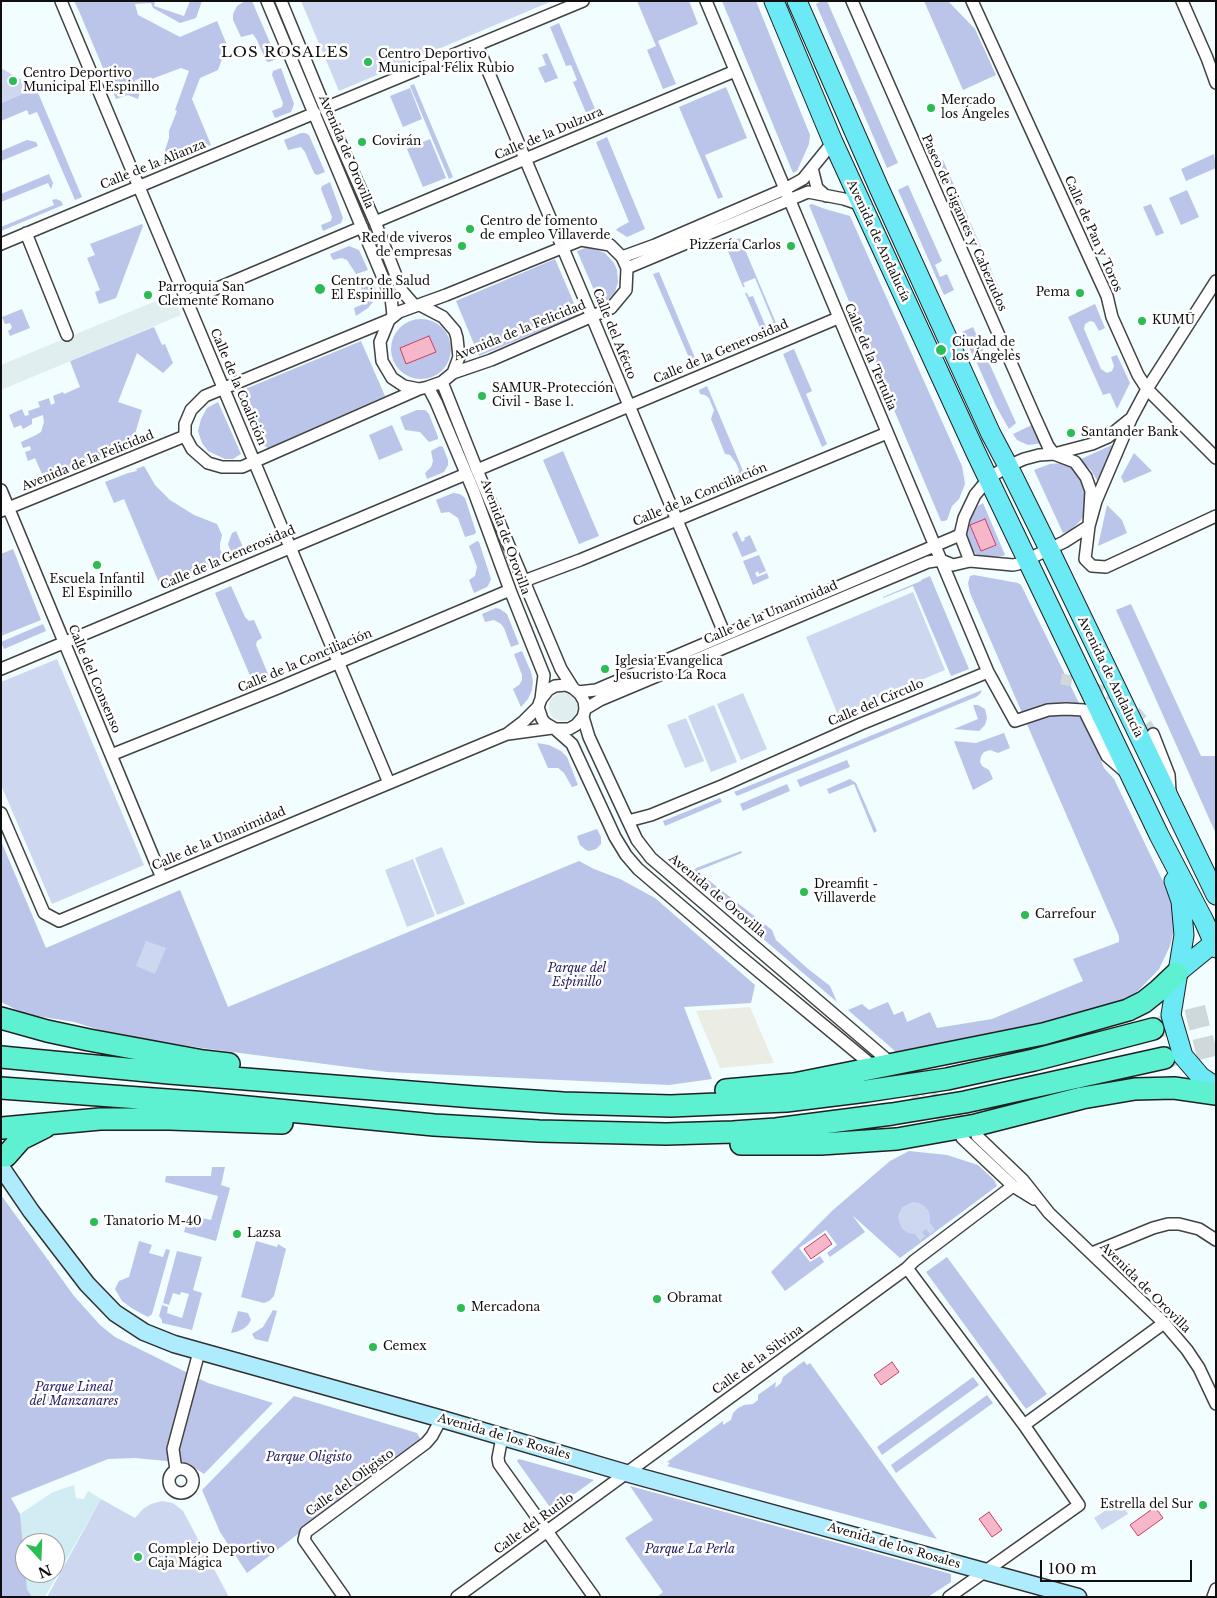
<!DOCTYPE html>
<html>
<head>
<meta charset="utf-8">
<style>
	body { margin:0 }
	#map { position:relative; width:1217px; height:1598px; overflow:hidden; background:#f1fdff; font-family:"Libre Baskerville",serif }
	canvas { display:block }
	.frame { position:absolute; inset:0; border:2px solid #0f0f0f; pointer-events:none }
	.north { position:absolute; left:15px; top:1533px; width:50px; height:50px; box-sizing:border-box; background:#fff; border:1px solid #9f9f9f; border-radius:50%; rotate:160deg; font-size:14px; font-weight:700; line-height:20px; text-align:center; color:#0f0f0f }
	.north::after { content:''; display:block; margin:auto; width:18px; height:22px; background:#29bd54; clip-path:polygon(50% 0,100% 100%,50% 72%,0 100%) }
	.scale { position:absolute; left:1040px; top:1560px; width:152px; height:22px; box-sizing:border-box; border:2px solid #0f0f0f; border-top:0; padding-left:6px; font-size:15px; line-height:18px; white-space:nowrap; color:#0f0f0f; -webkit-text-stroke:4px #fff; paint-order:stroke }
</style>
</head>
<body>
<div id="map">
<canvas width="1217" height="1598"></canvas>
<div class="frame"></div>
<div class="north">N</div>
<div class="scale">100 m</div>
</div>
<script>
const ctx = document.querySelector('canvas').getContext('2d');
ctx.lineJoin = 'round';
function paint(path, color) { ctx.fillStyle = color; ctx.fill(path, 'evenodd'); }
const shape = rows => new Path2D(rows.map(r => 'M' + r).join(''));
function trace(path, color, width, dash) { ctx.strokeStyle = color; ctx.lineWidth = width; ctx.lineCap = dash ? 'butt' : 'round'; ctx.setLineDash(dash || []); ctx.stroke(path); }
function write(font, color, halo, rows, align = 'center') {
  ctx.font = font + ' "Libre Baskerville",serif'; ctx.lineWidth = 5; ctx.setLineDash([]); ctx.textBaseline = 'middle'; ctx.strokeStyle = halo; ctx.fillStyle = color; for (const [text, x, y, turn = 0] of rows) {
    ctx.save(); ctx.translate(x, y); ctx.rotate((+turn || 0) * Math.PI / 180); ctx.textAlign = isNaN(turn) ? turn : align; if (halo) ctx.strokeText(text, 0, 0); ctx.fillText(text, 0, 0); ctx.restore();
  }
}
paint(shape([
	[750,1007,774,1063,720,1068,696,1011]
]), '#ebede4');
paint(shape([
	[74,1485,76,1498,84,1499,88,1491,101,1499,45,1597,32,1597,27,1589,25,1573,55,1573,55,1543,25,1543,25,1571,20,1514,53,1492]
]), '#d2ecf4');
paint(shape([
	[74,1,155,1,154,6,184,16,190,1,202,1,196,18,180,23,153,8,151,3,135,4,138,15,180,37,217,21,227,45,218,70,200,78,192,99,211,145,158,167,157,164,161,162,169,138,169,131,177,111,175,110,189,71,181,68,141,83,139,79,135,80,140,92,138,99,128,95,116,99,79,11],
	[245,1,252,1,277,59,269,62,266,61,257,40,253,34,241,37,233,20,233,14,237,6],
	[637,1,689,1,698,24,658,41,676,84,663,89,647,50,656,46],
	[722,1,756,1,810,135,809,144,797,171,793,173],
	[821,1,827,1,898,163,887,168,816,4],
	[924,1,948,1,975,29,996,75,963,90],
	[559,23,598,116,589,120,573,82,577,80,571,65,566,66,550,27],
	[547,53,558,78,545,83,538,68,546,65,542,55],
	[281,68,294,104,291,112,275,118,272,111,282,107,283,103,272,75,273,71],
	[414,84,453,177,449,179,410,86],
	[726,87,747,138,705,155,723,197,718,199,679,107],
	[36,88,82,197,75,200,37,112,29,115,27,110,1,121,1,103],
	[410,88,422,119,403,127,390,96],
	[301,133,305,133,309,135,325,172,317,175,314,173,305,152,301,147,288,150,284,140],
	[607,137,645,229,627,237,616,230,618,228,629,222,596,142],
	[430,139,446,178,423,187,407,149],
	[27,140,36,142,38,146,1,161,1,151],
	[1214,154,1216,168,1186,181,1181,169],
	[943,160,999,288,1001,292,996,291,940,164,939,161],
	[49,174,53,183,51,189,48,183,1,202,1,194],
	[330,182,343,218,341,223,323,231,321,225,331,221,332,217,321,189,322,186],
	[908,185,942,261,935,265,940,277,947,274,954,290,944,295,898,190],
	[1187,190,1199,217,1181,225,1169,198],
	[56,199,61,201,63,205,1,231,1,227,54,205,52,200],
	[812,204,825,209,850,216,962,466,965,484,959,499,952,506,947,520,944,521,941,521,897,417,809,205],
	[1151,204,1164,233,1156,236,1143,207],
	[142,224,143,226,116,298,99,304,95,292,100,290,87,258,95,255,90,244],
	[740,238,779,330,777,331,755,278,743,283,745,287,743,287,725,244],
	[349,246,359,250,368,270,356,274,347,260,342,258,333,260,330,254],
	[585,248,592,248,605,253,614,263,617,270,618,282,615,292,608,300,600,304,577,251],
	[555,259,579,315,479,356,456,301],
	[659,272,698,365,693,367,653,274],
	[370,277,377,292,377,297,368,308,356,316,354,308,361,305,364,301,360,283,361,281],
	[745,293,747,293,749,297,753,296,769,334,764,337],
	[1095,304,1105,328,1099,331,1094,322,1090,321,1085,324,1084,329,1101,369,1107,373,1112,371,1114,366,1111,357,1117,355,1130,383,1117,409,1110,393,1103,395,1068,317],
	[22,309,30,328,10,336,8,331,11,329,12,327,10,323,5,324,2,317],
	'391 349a30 30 0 1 1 60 0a30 30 0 1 1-60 0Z',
	[154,327,162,345,165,344,173,363,163,373,137,353,118,402,142,410,133,441,126,445,127,450,110,457,108,455,45,481,35,458,28,461,25,452,31,450,30,446,23,448,21,442,36,435,41,432,44,422,43,415,32,419,32,424,23,429,21,425,14,428,9,415,22,409,25,416,29,415,28,411,40,407,38,402,49,398,51,405,55,403,53,396,63,392,64,394,80,387,70,361],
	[973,327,984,352,973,356,962,332],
	[361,341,385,396,268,448,260,443,238,392],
	[794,349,812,391,806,394,827,444,822,447,783,354],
	[986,356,1016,423,1009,429,996,406,976,361],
	[707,386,746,478,737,482,736,479,738,475,739,470,736,463,730,455,725,454,711,419,714,410,711,403,709,398,705,395,700,394,699,390],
	[218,402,241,454,233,459,225,459,208,451,202,443,198,431,201,419,207,408],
	[417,410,425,410,429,414,438,437,438,439,429,442,420,432,405,430,400,417],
	[1034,424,1043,443,1028,445,1017,440,1013,434],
	[392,425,403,450,379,460,369,435],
	[1114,444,1116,444,1098,482,1091,470,1081,461,1081,459],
	[440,446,443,447,448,460,448,465,444,472,427,479,425,473,431,467,433,461,431,451],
	[563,451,599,536,579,544,543,460],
	[1134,453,1152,471,1124,483,1121,477],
	[1061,463,1070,466,1077,471,1088,491,1086,511,1081,520,1071,530,1063,533,1034,470,1050,464],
	[144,466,155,485,170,500,194,515,217,524,222,535,220,544,220,549,226,563,162,590,124,499,114,503,105,482,128,473,137,471,136,469],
	[453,493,460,494,465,498,476,532,475,534,465,537,458,518,449,512,441,513,436,500],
	[983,503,1005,555,1003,556,989,557,978,555,972,551,968,544,965,536,965,527,978,506],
	[1107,505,1122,520,1127,533,1098,546],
	[236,531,246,554,234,560,228,544,232,533],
	[737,531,742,542,745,540,744,538,750,535,757,551,742,557,732,534],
	[477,541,479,542,491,579,489,584,487,587,474,593,469,580,475,576,477,567,469,546],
	[13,549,41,620,1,636,1,554],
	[759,555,766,571,759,574,758,571,755,573,757,577,767,573,769,578,753,585,743,561],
	[974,575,1018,583,1021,585,1079,703,1082,718,1086,724,1104,768,1114,779,1170,896,1175,926,1170,946,1159,969,1137,992,1119,1003,1097,1011,903,1058,848,1010,862,1004,869,1010,888,1002,894,1015,903,1011,907,1022,930,1012,937,1028,992,1019,1083,981,1073,959,1119,942,1119,936,970,593,968,583,970,576],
	[930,576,969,669,951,676,913,586,883,598,883,597,921,581,922,582,921,580],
	[231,586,245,617,249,621,254,620,262,638,257,641,256,645,270,679,254,685,215,593],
	[1131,604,1201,756,1216,756,1216,834,1116,610],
	[496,608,500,609,507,614,519,644,511,647,504,628,501,624,494,620,485,622,482,614],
	[43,624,46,631,4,649,1,642],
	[522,651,531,672,533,681,532,690,528,699,521,707,513,689,519,685,522,680,522,675,514,654],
	[982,690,980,694,976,697,737,796,734,792],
	[973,705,978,705,985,709,987,718,985,725,979,731,954,729,978,719],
	[1004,733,1010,748,998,753,990,750,984,752,981,756,980,762,982,766,989,770,993,779,973,790,954,741,976,743],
	[537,743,549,745,561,751,567,757,578,785,572,787,564,773,558,768,548,768],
	[847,760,850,767,800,787,797,780],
	[850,779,856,783,877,831,874,833,854,784,829,794,827,789],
	[787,784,790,791,743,811,740,804],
	[720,798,722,802,665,826,663,821],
	[597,829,601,837,601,844,596,849,589,851,586,850,580,845,577,836],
	[1,841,46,948,180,890,228,1007,579,861,594,869,620,879,655,898,755,985,751,1003,684,1007,712,1079,669,1085,387,1072,209,1049,119,1036,74,1022,25,1014,1,1002],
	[741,851,742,853,697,871,772,930,776,940,807,968,830,986,837,1002,693,879,691,873,696,868],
	[909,1151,947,1155,978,1165,994,1180,997,1186,900,1258,852,1215,865,1232,830,1257,827,1253,837,1245,826,1230,799,1248,810,1262,820,1256,824,1262,785,1291,771,1272,833,1210,890,1161],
	[212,1167,225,1167,221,1185,230,1188,216,1241,184,1232,189,1215,211,1220,218,1196,165,1182,166,1176,211,1176],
	[1,1195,74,1296,100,1325,115,1337,208,1383,273,1403,204,1474,187,1463,135,1458,108,1459,11,1498,20,1514,27,1589,32,1597,1,1597],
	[139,1241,152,1245,149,1253,163,1257,166,1249,170,1250,152,1314,148,1317,133,1309,122,1301,115,1289,119,1281,129,1277],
	[256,1241,277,1247,278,1244,286,1249,274,1296,269,1301,264,1303,241,1297],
	[177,1251,202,1257,193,1290,202,1293,192,1330,162,1323,162,1320,159,1316,162,1305,168,1307,167,1313,182,1318,189,1294,181,1292,180,1295,173,1293,169,1305,163,1303],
	[947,1257,1047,1394,1026,1409,926,1272],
	[273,1310,277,1311,268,1342,255,1339,252,1334,263,1327],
	[238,1311,248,1313,251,1320,248,1325,243,1329,236,1332,231,1333],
	[804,1361,807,1365,810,1363,937,1539,667,1466,670,1463,667,1462,723,1421,723,1425,731,1420,733,1413,738,1408,744,1405,753,1404,758,1400,758,1395,776,1382,775,1388,781,1383,783,1377],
	[973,1377,979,1385,882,1455,877,1447],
	[987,1395,993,1403,896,1473,891,1465],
	[294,1396,417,1433,421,1440,247,1573,220,1532,202,1490],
	[519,1459,594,1480,552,1510,517,1461],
	[630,1486,951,1574,951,1582,928,1597,657,1597,663,1592,625,1538,653,1520]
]), '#bbc4e9');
paint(shape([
	[301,1,552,1,339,91],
	[1,68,13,75,36,88,1,103],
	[913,592,945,670,838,715,806,637],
	[57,659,144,865,52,904,1,785,1,682],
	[743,693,767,749,741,760,717,704],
	[714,705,737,762,711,772,688,716],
	[686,718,704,761,685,768,667,725],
	[442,847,465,904,437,915,415,858],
	[413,859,435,916,407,927,385,870],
	[146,941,166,948,155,974,136,966],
	[913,1202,919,1203,924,1206,928,1210,930,1216,930,1223,935,1230,930,1234,926,1229,922,1232,925,1236,920,1241,915,1234,908,1233,902,1229,898,1218,899,1213,902,1207],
	[101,1499,135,1518,143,1509,151,1504,162,1501,173,1503,183,1511,229,1597,47,1597],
	[1120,1501,1128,1514,1102,1530,1094,1518]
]), '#cdd8f0');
paint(shape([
	[173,294,181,315,1,390,1,365],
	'549 707a14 14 0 1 1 28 0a14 14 0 1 1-28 0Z'
]), '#e0eeef');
const water = shape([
	[429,336,436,352,406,364,400,348,429,336],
	[985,519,996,545,981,551,970,525,985,519],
	[825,1234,832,1244,811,1259,804,1249,825,1234],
	[892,1362,899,1372,881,1385,874,1375,892,1362],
	[1155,1507,1163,1518,1138,1536,1130,1525,1155,1507],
	[989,1512,1002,1530,992,1537,979,1519,989,1512]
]);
paint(water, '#f5b7c9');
trace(water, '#cb3f64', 1);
trace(shape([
	[1061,679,1081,682,1111,695,1134,710,1147,725,1153,734],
	[893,1064,967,1126],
	[899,1087,952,1130]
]), '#cfd9db', 11, [11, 5.5]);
trace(shape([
	[1156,1028,1216,1013],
	[1164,1058,1216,1045]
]), '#cfd9db', 21, [21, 11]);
const street = shape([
	[61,1,389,783],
	[267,1,391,297,393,316],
	[281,1,325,108,375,222,402,291,415,306],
	[706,1,988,672,1015,721,1048,710,1066,709,1084,710,1107,756,1123,770],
	[852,1,1034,415,1048,446,1054,454],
	[972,1,1107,296,1112,317,1138,375,1147,389,1216,458],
	[1182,1,1207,58,1216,83],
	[477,45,592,317,725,635],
	[325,108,583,1],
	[812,168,817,188,826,196],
	[375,222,735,71],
	[26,233,67,335],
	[1,244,315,113],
	[622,257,655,245,785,189,803,179,833,142],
	[627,268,808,192,844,199,862,205],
	[187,301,362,227],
	[420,305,443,317,455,331,457,338,459,357,453,373,442,382,428,387,419,389,404,386,392,378,382,361,380,342,389,320,399,312,446,295,581,240,610,245,622,257,627,268,626,290,611,308,491,360,453,373],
	[389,320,205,396,191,410,185,424,185,436,192,449,208,463,222,467,242,467,419,389],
	[442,382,477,470,561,669,573,688],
	[428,387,436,402,474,492,510,590,544,675,541,699],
	[1054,454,1075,462,1086,477,1091,491,1089,526,1085,559,1092,566,1106,567,1216,516],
	[477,470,838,318],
	[1,490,162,878],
	[1,511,185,436],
	[970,561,960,535,964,518,975,495,989,478,1008,466,1024,459,1039,455,1054,454,1092,444,1108,437,1129,420],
	[524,581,580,560,887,433],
	[1,669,466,474],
	[566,685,573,688,580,694,584,701,585,709,583,717,576,725,569,729,555,729,545,723,542,719,538,707,541,699,548,690,555,686,566,685],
	[578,692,596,690,960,535],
	[585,709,600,700,928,562,941,560,953,565,970,561,1013,565,1018,564,1064,542,1089,526,1096,501,1131,419,1147,389,1216,281],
	[583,717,589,737,628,821,637,840,651,858,885,1058],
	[555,729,572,744,615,837,626,855,638,869,734,951,868,1062],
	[508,734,552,728],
	[1153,734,1169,775,1170,791],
	[111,755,278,688,510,590],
	[1,813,44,913,59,921,507,734,524,721,538,707],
	[628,821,651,815,724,785,861,724,988,672],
	[977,1136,1023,1180,1049,1213,1164,1323,1187,1350,1199,1368,1216,1404],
	[962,1138,1013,1186,1034,1199],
	[1092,1253,1153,1228,1168,1224,1179,1224,1199,1229,1216,1240],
	[907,1268,1024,1425,1079,1505,949,1597],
	[1024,1425,1164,1323],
	[502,1437,498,1458,499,1464,594,1597],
	'169 1481a12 12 0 1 1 24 0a12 12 0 1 1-24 0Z',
	[176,1470,173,1449,199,1352],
	[344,1597,304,1540,306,1532,426,1443,432,1436,441,1419],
	[457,1597,907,1268,914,1261,1013,1186],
	[1213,1597,1216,1589]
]);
const secondary = shape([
	[1,1167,31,1211,87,1284,115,1313,144,1332,174,1344,435,1417,626,1473,1078,1597]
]);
const primary = shape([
	[774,1,833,142,976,453,1159,835,1204,921,1216,948],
	[797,1,879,188,991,434,1008,466,1049,549,1216,895],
	[1174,881,1181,901,1184,935,1171,1015,1183,1056,1201,1077,1216,1087],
	[1177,973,1216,941]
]);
const highway = shape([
	[1,1018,47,1031,89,1040,203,1061,229,1064],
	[1,1057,169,1073,474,1097,563,1103,671,1106,786,1101,867,1091,947,1079,1034,1060,1153,1029],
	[1,1088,195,1102,434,1125,539,1131,666,1134,733,1132,776,1129,892,1114,965,1102,1164,1058],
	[726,1090,794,1084,1043,1034,1128,1010,1144,1002,1159,990,1177,973],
	[2,1128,100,1119,170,1119,282,1123],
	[741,1144,821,1144,897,1139,976,1125,1082,1098,1135,1089,1174,1088,1216,1094],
	[6,1156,21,1139,45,1127]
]);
trace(street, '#424242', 14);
trace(secondary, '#313131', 19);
trace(primary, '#202020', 21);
trace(highway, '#202020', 24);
trace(street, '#fff', 11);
trace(secondary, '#aeebfd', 16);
trace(primary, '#6be9f5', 19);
trace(highway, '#5df1d2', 21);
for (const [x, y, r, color] of [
	[368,62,5,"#29bd54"],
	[13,81,5,"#29bd54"],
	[931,108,5,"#29bd54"],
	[362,142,5,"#29bd54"],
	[470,229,5,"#29bd54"],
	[462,246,5,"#29bd54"],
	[791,246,5,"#29bd54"],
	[320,289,6,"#29bd54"],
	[1080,293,5,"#29bd54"],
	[148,295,5,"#29bd54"],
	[1142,321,5,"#29bd54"],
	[941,350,6,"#29bd54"],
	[482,396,5,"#29bd54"],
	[1071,433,5,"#29bd54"],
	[97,565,5,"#29bd54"],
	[605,669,5,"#29bd54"],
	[804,892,5,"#29bd54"],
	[1025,915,5,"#29bd54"],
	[94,1222,5,"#29bd54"],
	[237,1234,5,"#29bd54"],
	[657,1299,5,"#29bd54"],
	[461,1308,5,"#29bd54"],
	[373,1347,5,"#29bd54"],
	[1203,1505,5,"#29bd54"],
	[138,1557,5,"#29bd54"]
]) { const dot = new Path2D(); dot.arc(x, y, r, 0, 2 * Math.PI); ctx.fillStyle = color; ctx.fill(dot); trace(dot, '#fff', 2); }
write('12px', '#0f0f0f', '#fff', [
	["Centro Deportivo",378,55],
	["Municipal Félix Rubio",378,69],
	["Centro Deportivo",23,74],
	["Municipal El Espinillo",23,88],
	["Mercado",941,101],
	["los Ángeles",941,115],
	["Covirán",372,142],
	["Centro de fomento",480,222],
	["de empleo Villaverde",480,236],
	["Red de viveros",452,239,"right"],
	["de empresas",452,253,"right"],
	["Pizzería Carlos",781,246,"right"],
	["Centro de Salud",331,282],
	["El Espinillo",331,296],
	["Parroquia San",158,288],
	["Clemente Romano",158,302],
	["Pema",1070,293,"right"],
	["KUMŪ",1152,321],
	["Ciudad de",952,343],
	["los Ángeles",952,357],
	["SAMUR-Protección",492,389],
	["Civil - Base 1.",492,403],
	["Santander Bank",1081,433],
	["Escuela Infantil",97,580,"center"],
	["El Espinillo",97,594,"center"],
	["Iglesia Evangelica",615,662],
	["Jesucristo La Roca",615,676],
	["Dreamfit -",814,885],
	["Villaverde",814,899],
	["Carrefour",1035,915],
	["Tanatorio M-40",104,1222],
	["Lazsa",247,1234],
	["Obramat",667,1299],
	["Mercadona",471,1308],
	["Cemex",383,1347],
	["Estrella del Sur",1193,1505,"right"],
	["Complejo Deportivo",148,1550],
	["Caja Mágica",148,1564]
], 'left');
write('12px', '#0f0f0f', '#fff', [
	["Calle de la Dulzura",549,134,-23],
	["Avenida de Orovilla",346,152,67],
	["Calle de la Alianza",153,165,-22],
	["Paseo de Gigantes y Cabezudos",964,223,66],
	["Calle de Pan y Toros",1093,234,66],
	["Avenida de Andalucía",878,241,65],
	["Avenida de la Felicidad",520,331,-22],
	["Calle del Afécto",614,334,68],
	["Calle de la Generosidad",721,352,-23],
	["Calle de la Tertulia",870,357,67],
	["Calle de la Coalición",238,387,67],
	["Avenida de la Felicidad",88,461,-22],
	["Calle de la Conciliación",700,495,-23],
	["Avenida de Orovilla",505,537,70],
	["Calle de la Generosidad",228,558,-23],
	["Calle de la Unanimidad",771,613,-23],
	["Calle de la Conciliación",305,661,-23],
	["Avenida de Andalucía",1110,677,64],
	["Calle del Consenso",94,679,67],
	["Calle del Círculo",876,703,-23],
	["Calle de la Unanimidad",219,839,-23],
	["Avenida de Orovilla",717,896,40],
	["Avenida de Orovilla",1145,1288,45],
	["Calle de la Silvina",758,1360,-36],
	["Avenida de los Rosales",504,1437,16],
	["Calle del Oligisto",350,1483,-36],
	["Calle del Rutilo",534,1524,-36],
	["Avenida de los Rosales",894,1546,16]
]);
write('italic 12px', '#292066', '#fff', [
	["Parque del",577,969],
	["Espinillo",577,983],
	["Parque Lineal",74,1388],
	["del Manzanares",74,1402],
	["Parque Oligisto",309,1458],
	["Parque La Perla",690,1550]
]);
ctx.letterSpacing = '1px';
write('15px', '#0f0f0f', '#fff', [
	["LOS ROSALES",285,53]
]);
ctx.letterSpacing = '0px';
</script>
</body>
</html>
